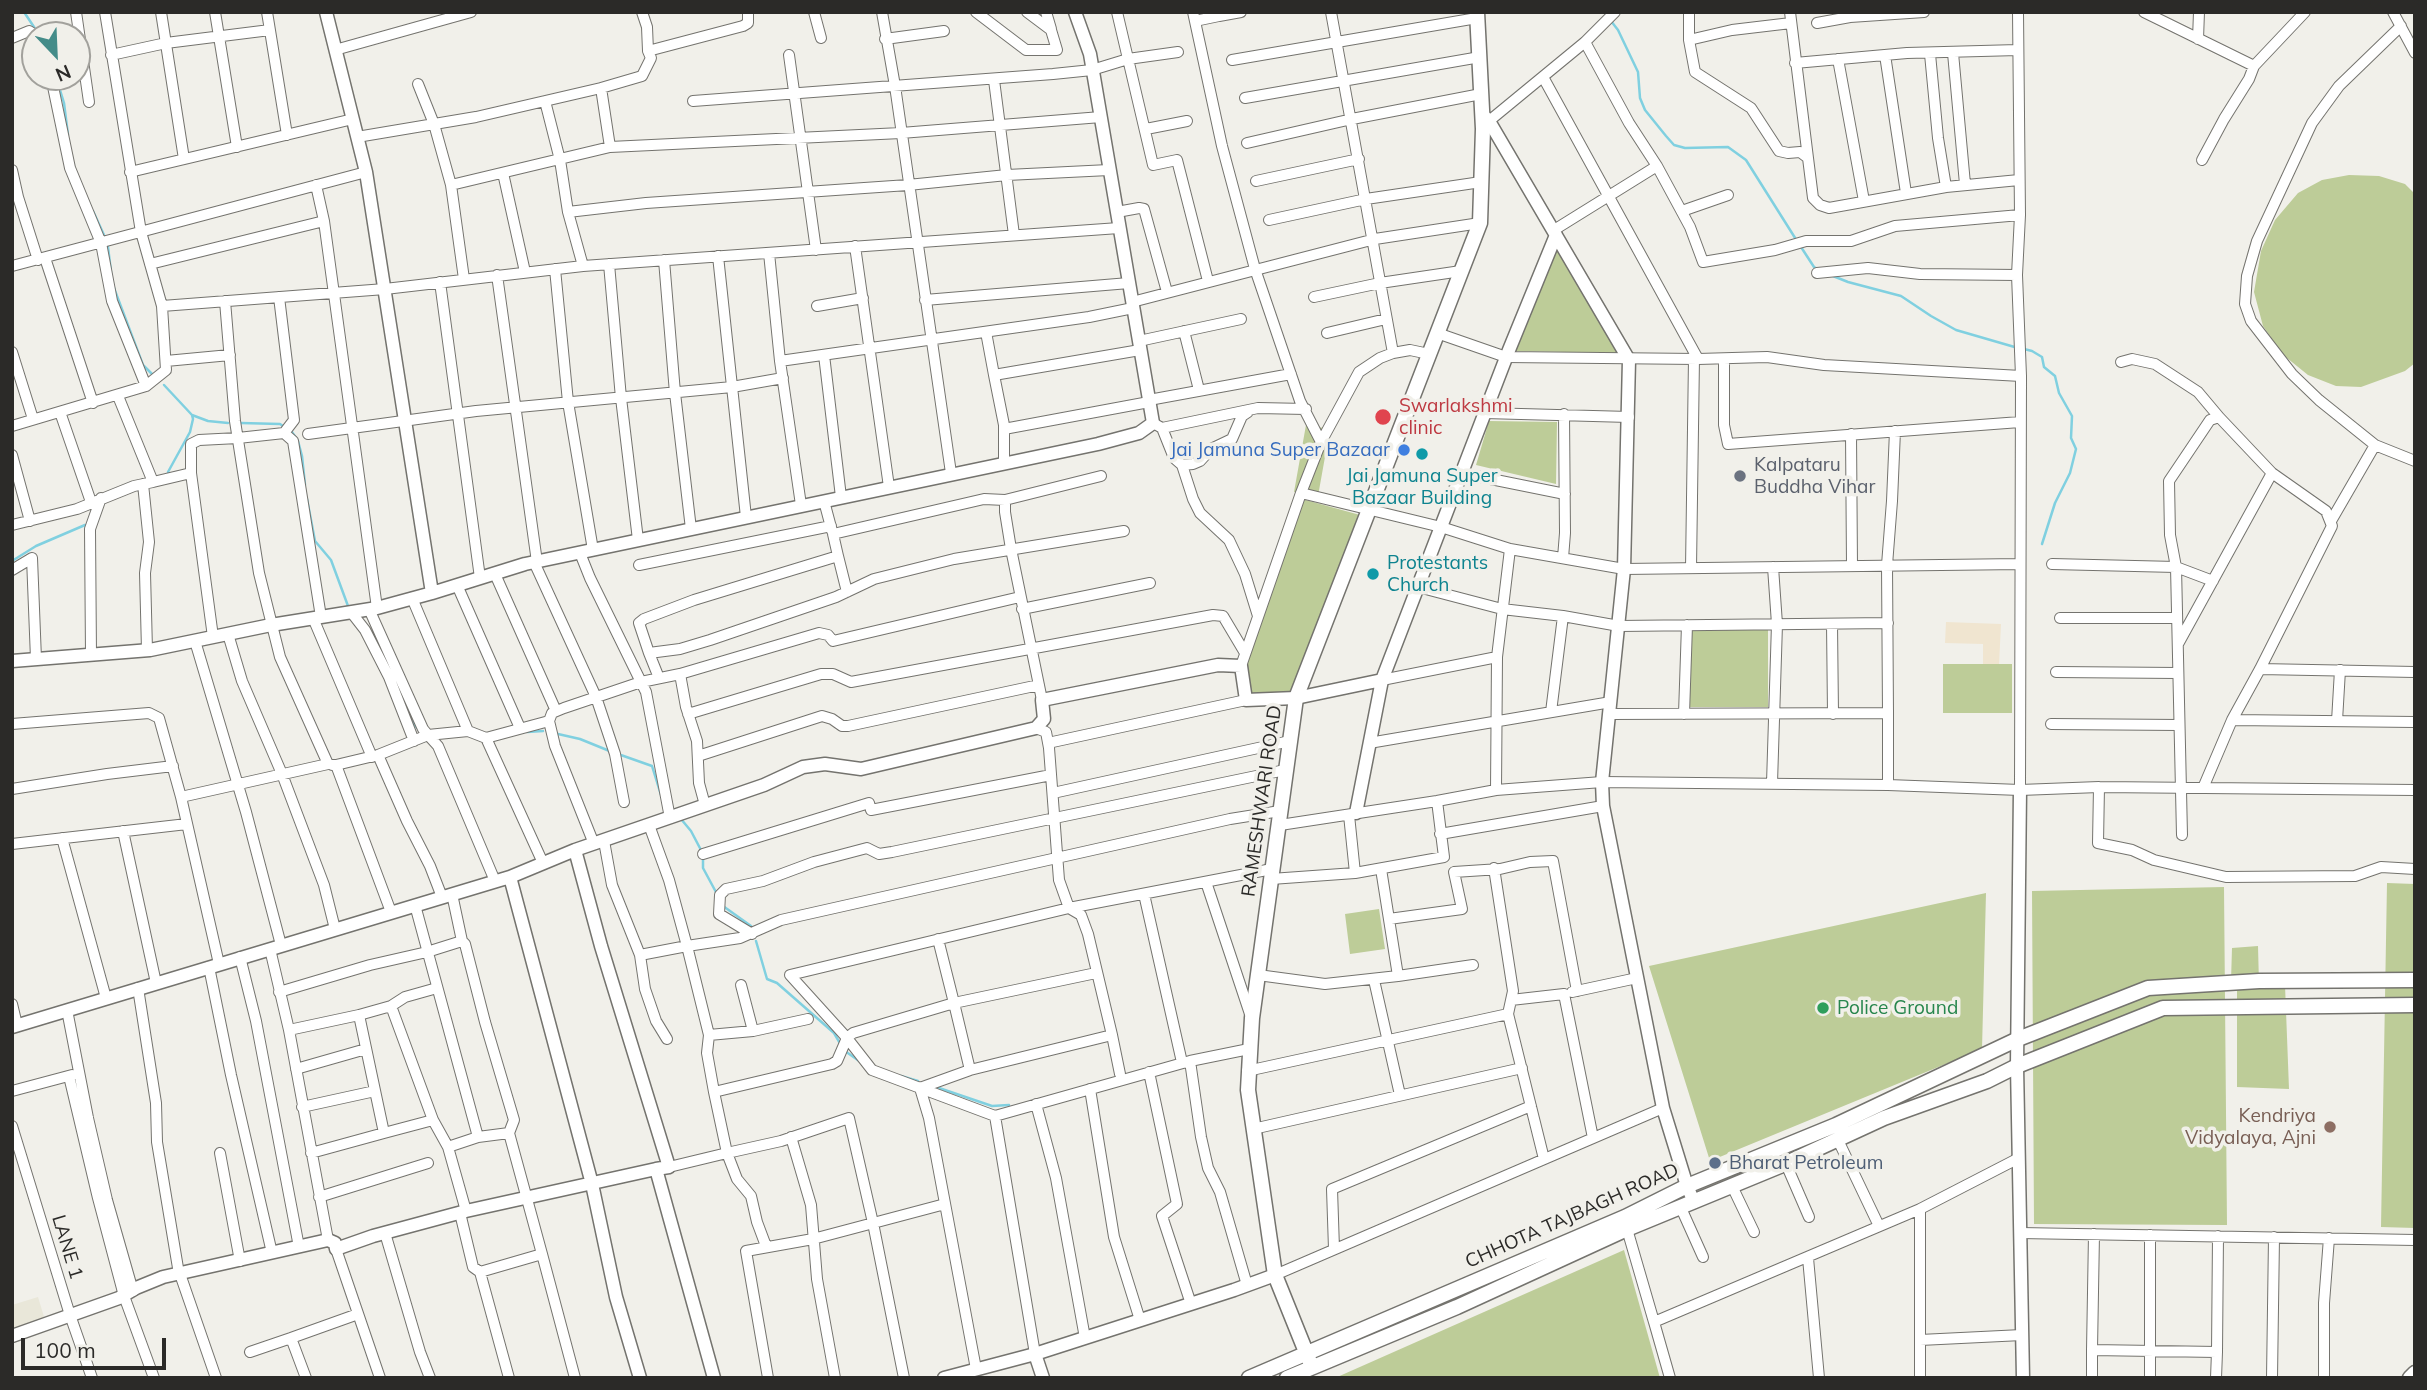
<!DOCTYPE html>
<html>
<head>
<meta charset="utf-8">
<style>
	body { margin:0 }
	#map { position:relative; width:2427px; height:1390px; overflow:hidden; background:#f1f0ea; font-family:Mulish,sans-serif }
	canvas { display:block }
	.frame { position:absolute; inset:0; border:14px solid #2b2a28; pointer-events:none }
	.north { position:absolute; left:21px; top:21px; width:70px; height:70px; box-sizing:border-box; background:#f1f0ea; border:2px solid #a2a19c; border-radius:50%; rotate:157deg; font-size:19px; font-weight:700; line-height:28px; text-align:center; color:#2b2a28 }
	.north::after { content:''; display:block; margin:auto; width:24px; height:32px; background:#448c89; clip-path:polygon(50% 0,100% 100%,50% 72%,0 100%) }
	.scale { position:absolute; left:21px; top:1338px; width:145px; height:32px; box-sizing:border-box; border:4px solid #2b2a28; border-top:0; padding-left:9px; font-size:21px; line-height:24px; white-space:nowrap; color:#2b2a28; -webkit-text-stroke:5px #f1f0ea; paint-order:stroke }
</style>
</head>
<body>
<div id="map">
<canvas width="2427" height="1390"></canvas>
<div class="frame"></div>
<div class="north">N</div>
<div class="scale">100 m</div>
</div>
<script>
const ctx = document.querySelector('canvas').getContext('2d');
ctx.lineJoin = 'round';
function paint(path, color) { ctx.fillStyle = color; ctx.fill(path, 'evenodd'); }
const shape = rows => new Path2D(rows.map(r => 'M' + r).join(''));
function trace(path, color, width, dash) { ctx.strokeStyle = color; ctx.lineWidth = width; ctx.lineCap = dash ? 'butt' : 'round'; ctx.setLineDash(dash || []); ctx.stroke(path); }
function write(font, color, halo, rows, align = 'center') {
  ctx.font = font + ' Mulish,sans-serif'; ctx.lineWidth = 7; ctx.setLineDash([]); ctx.textBaseline = 'middle'; ctx.strokeStyle = halo; ctx.fillStyle = color; for (const [text, x, y, turn = 0] of rows) {
    ctx.save(); ctx.translate(x, y); ctx.rotate((+turn || 0) * Math.PI / 180); ctx.textAlign = isNaN(turn) ? turn : align; if (halo) ctx.strokeText(text, 0, 0); ctx.fillText(text, 0, 0); ctx.restore();
  }
}
paint(shape([
	[38,1297,45,1320,12,1331,12,1305]
]), '#e9e7d9');
paint(shape([
	[1946,622,2001,624,1999,665,1983,664,1983,644,1945,643]
]), '#f0e5d0');
paint(shape([
	[2349,175,2379,176,2405,184,2415,194,2415,363,2405,371,2361,387,2336,386,2308,375,2282,354,2263,326,2254,292,2261,251,2275,220,2298,193,2322,180],
	[1556,242,1618,353,1513,351],
	[1489,421,1557,422,1556,484,1476,465],
	[1306,425,1330,429,1318,496,1294,492],
	[1302,499,1360,515,1293,694,1248,696,1245,665],
	[1768,629,1768,707,1689,707,1691,631],
	[1943,664,2012,664,2012,713,1943,713],
	[2387,883,2415,884,2415,1228,2381,1227],
	[2224,887,2227,1225,2034,1224,2032,891],
	[1986,893,1982,1049,1710,1161,1649,966],
	[1379,909,1385,949,1350,954,1345,914],
	[2258,946,2259,984,2285,985,2289,1089,2237,1087,2237,982,2231,981,2232,948],
	[1624,1250,1660,1378,1335,1378]
]), '#bdcc98');
trace(shape([
	[24,12,36,30],
	[1611,21,1618,30,1638,72,1640,98,1645,110,1666,136,1674,145,1685,148,1728,147,1746,160,1797,241],
	[56,77,64,103,68,135],
	[93,211,104,235],
	[108,247,111,272],
	[1801,247,1814,267,1818,269],
	[1833,276,1848,282,1901,296,1931,316,1956,330,2018,348],
	[114,288,143,365,154,376],
	[2024,349,2032,351,2042,357,2044,367,2055,376,2059,393,2072,416,2071,438,2076,449,2070,473,2055,503,2042,544],
	[164,385,192,415,193,419,190,432,168,472],
	[192,415,208,421,228,423],
	[241,423,280,424,292,432,298,441,302,456,305,485],
	[307,499,315,541,331,560,348,606],
	[12,561,36,546,85,525],
	[410,719,419,730],
	[527,732,543,731],
	[558,734,580,739,612,752],
	[618,754,652,766,661,795],
	[681,819,691,831,702,852],
	[703,858,703,868,717,894],
	[723,906,751,926],
	[756,941,767,979,777,983,834,1033,841,1045],
	[845,1051,862,1063],
	[901,1076,918,1081],
	[939,1088,992,1106,1009,1105]
]), '#80d0e0', 2.5);
const minor = shape([
	[76,12,89,102],
	[105,12,141,232,162,306],
	[161,12,184,159],
	[215,12,237,147],
	[267,12,287,135],
	[814,12,821,38],
	[882,12,895,86,951,473],
	[976,12,1026,50,1057,50,1051,30,1027,12],
	[1046,12,1051,29],
	[1117,12,1153,165,1177,160,1208,281],
	[1193,12,1222,146,1255,269,1300,401,1321,442],
	[1331,12,1393,353],
	[1689,12,1689,40,1695,72,1751,108,1779,151,1788,153,1800,152,1808,158,1790,12],
	[1849,12,1850,17,1924,12],
	[2018,12,2020,215,2017,275,2021,376,2020,790],
	[2144,12,2254,66,2305,12],
	[2393,12,2415,53],
	[1219,16,1241,12],
	[1195,21,1219,16,1219,12],
	[1817,23,1850,17],
	[12,38,29,31,35,35],
	[885,39,944,31],
	[2198,39,2199,12],
	[1689,40,1732,30,1791,23],
	[1585,42,1629,123,1657,166],
	[335,50,471,12],
	[648,51,743,26,748,23,748,12],
	[1953,53,1965,184],
	[1930,54,1938,138,1946,187],
	[111,55,166,43,270,30],
	[789,55,816,250],
	[1885,55,1906,193],
	[1838,59,1864,201],
	[1232,60,1477,18],
	[1795,63,1907,53,2018,50],
	[51,77,70,168,101,243,112,301,146,386],
	[994,80,1014,235],
	[418,84,434,124,451,185],
	[601,88,642,76,651,58,648,51,647,27,642,12],
	[1245,98,1480,57],
	[693,101,1053,74,1092,70,1128,59,1178,52],
	[1489,121,1585,42,1615,12],
	[1146,129,1187,121],
	[357,137,476,117,545,101],
	[1247,143,1352,119,1481,94],
	[1808,158,1813,198,1820,205,1829,208,1946,187,2019,180],
	[2202,160,2224,119,2249,79,2254,66],
	[12,170,18,197,38,260],
	[130,172,353,119],
	[503,173,525,272],
	[1256,181,1359,159],
	[316,185,324,221,377,608],
	[1682,211,1728,195],
	[568,212,646,203,908,185,1007,175,1109,170],
	[1117,212,1139,208,1144,209,1167,292],
	[1269,220,1366,199,1481,182],
	[1554,230,1657,166,1690,227,1703,262,1775,250,1806,241,1851,241,1895,226,2020,215],
	[855,246,889,487],
	[769,253,780,361,801,505],
	[718,256,746,517],
	[45,258,93,403],
	[664,260,675,393,691,529],
	[150,264,324,221],
	[609,264,621,398,638,540],
	[12,266,366,172],
	[583,266,568,212,560,160,545,101,601,88,610,147],
	[555,269,568,402,593,550],
	[1817,273,1868,268,1920,274,2017,275],
	[497,275,537,562],
	[464,279,451,185,610,147,901,133,1101,117],
	[440,282,480,578],
	[279,297,294,420,284,433],
	[1314,297,1380,283,1461,271],
	[925,300,1129,283],
	[1132,302,1375,239,1480,223],
	[817,306,863,298],
	[1184,331,1199,390],
	[986,332,994,375],
	[1327,333,1386,319],
	[1437,333,1506,357,1698,359,1543,77],
	[1139,341,1241,319],
	[12,352,33,419],
	[824,355,841,497],
	[1698,359,1767,357,1824,365,2021,376],
	[1724,359,1724,425,1728,444,2020,422],
	[166,361,230,355],
	[780,361,1089,317,1133,308],
	[2121,362,2132,359,2155,364,2198,392,2219,417],
	[1149,400,1291,374],
	[60,412,91,502],
	[1485,413,1629,417],
	[1153,423,1162,428,1174,458,1182,465,1193,499,1200,513,1229,540,1245,574,1258,616],
	[12,426,146,386,166,370,162,306,385,289,583,266,1119,228],
	[1162,428,1258,408,1306,409],
	[1004,429,1149,402],
	[308,434,476,411,732,387,783,378],
	[1851,434,1852,566],
	[2375,445,2319,400,2292,374,2251,321,2245,304,2247,276,2257,241,2312,123,2339,86,2401,26],
	[12,455,30,521],
	[1004,462,1004,425,994,375,1140,350],
	[1182,465,1193,464,1200,461,1211,449,1232,439,1242,416,1248,412],
	[191,473,191,444,199,440,238,438,284,433,293,441,321,617],
	[1461,473,1565,494],
	[153,482,191,473,213,637],
	[143,484,149,542,145,573,147,650],
	[1301,493,1321,442,1359,372,1380,358,1393,353,1410,350,1429,354],
	[824,501,832,531],
	[2331,521,2375,445,2415,461],
	[12,525,77,509,134,486,153,482,118,396],
	[580,553,590,578,641,682,564,708,552,713,549,721,555,746,594,844],
	[838,556,847,592],
	[32,558,36,659],
	[1563,558,1565,533,1564,414],
	[534,562,596,697,615,754,624,802],
	[2052,564,2176,567,2213,581],
	[639,565,831,526],
	[1691,568,1694,358],
	[12,570,32,558],
	[495,574,556,711],
	[457,585,520,728],
	[1418,587,1502,609,1563,616,1619,626,1888,623],
	[412,598,468,731],
	[369,609,423,729,428,735,468,731,486,738,549,721],
	[1022,609,1150,583],
	[351,612,365,630,389,677,414,741],
	[313,618,372,757],
	[2060,618,2177,618],
	[1832,624,1833,714],
	[228,634,242,681,282,774,324,885,335,929],
	[195,641,246,812,281,945],
	[2178,644,2272,473],
	[649,653,639,623,644,619,694,600,838,556,833,534,984,499,1005,500],
	[91,655,90,529,101,498],
	[1241,666,1301,493,1441,527,1510,549],
	[2260,669,2415,672],
	[2056,672,2178,673],
	[680,674,819,633,828,635,833,641,1020,597],
	[659,678,649,653,680,649,710,640,836,597,874,579,954,559,1124,531],
	[1382,680,1497,657,1510,549,1624,569,2020,564],
	[1042,700,1011,549,1005,512,1005,500,1101,476],
	[1551,712,1563,616],
	[1888,713,1888,785],
	[688,714,821,674,833,674,851,682,1213,615,1223,616,1245,653],
	[1609,714,1888,713,1887,565,1892,501,1895,431],
	[1684,714,1687,625],
	[2337,721,2340,670],
	[12,724,149,713,159,718,181,797,328,764,280,657,259,573,235,421,225,301],
	[2051,724,2179,725],
	[486,738,543,863],
	[1048,743,1246,700],
	[1369,743,1611,702],
	[378,755,428,735,438,746,495,881],
	[698,756,822,716,832,719,842,726,848,726,1039,685],
	[332,765,336,765,391,912],
	[336,765,378,755,407,821,430,866,442,897],
	[1772,783,1777,624,1773,567],
	[2099,787,2098,843,2132,850,2154,860,2226,877,2355,876,2381,867,2415,869],
	[2203,788,2232,720,2415,722],
	[12,789,107,774,173,766],
	[1496,790,1497,657],
	[1053,793,1290,741],
	[181,797,219,964],
	[1349,815,1355,873],
	[670,818,646,692,641,682,680,674,686,707,697,741,699,783,705,805],
	[1280,825,1437,801,1496,790,1602,782,1888,785,2020,790,2099,787,2415,790],
	[123,831,156,983],
	[1440,834,1603,806],
	[2182,835,2176,567,2170,535,2169,481,2210,420,2219,417,2272,473,2326,511,2332,526,2260,669,2232,720],
	[62,838,106,998],
	[604,841,612,885,640,955,687,946,669,880,649,825],
	[12,844,187,824],
	[703,854,869,803,871,810,1051,775],
	[1494,868,1513,991,1508,1014,1544,1159],
	[1271,879,1355,873,1444,857,1437,801],
	[1206,882,1250,1014],
	[452,894,462,941],
	[1144,894,1181,1058],
	[415,905,478,1137],
	[1389,919,1462,909,1454,872,1500,869,1530,862,1553,861,1577,991],
	[752,934,719,914,720,895,726,889,763,881,814,862,867,848,879,854,892,852,1285,770],
	[938,939,954,1003,1096,973],
	[270,949,289,1030,328,1240],
	[640,955,645,989,656,1021,667,1039],
	[240,957,256,1021,299,1247],
	[209,967,231,1075,272,1253],
	[1258,975,1325,984,1398,976,1381,869],
	[1398,976,1473,965],
	[1374,980,1400,1095],
	[741,985,753,1031],
	[138,988,156,1103,157,1142,179,1274],
	[279,992,370,965,427,952,462,941,465,944,485,1022,514,1120,509,1133,478,1137,448,1147,433,1120,391,1006,405,997,437,988],
	[1572,992,1637,978],
	[1511,1000,1564,994,1593,1138],
	[12,1004,17,1025],
	[67,1010,88,1118,107,1200,133,1291],
	[359,1015,391,1006],
	[289,1030,359,1015,384,1133,311,1153],
	[709,1035,687,946,740,938,781,920,1230,819,1280,811],
	[1112,1035,1120,1074],
	[1190,1061,1201,1137,1208,1168,1220,1192,1247,1285],
	[296,1069,366,1049],
	[970,1070,920,1088,929,1118,976,1369],
	[1247,1071,1508,1014],
	[1149,1072,1177,1204,1162,1216,1191,1304],
	[69,1076,98,1198,124,1296,154,1378],
	[1090,1089,1114,1237,1140,1320],
	[12,1091,72,1075],
	[714,1092,707,1053,709,1035,753,1031,808,1019],
	[1036,1104,1056,1178,1085,1338],
	[302,1107,375,1091],
	[995,1116,872,1070,847,1038,790,975,1069,908,1272,869],
	[12,1126,70,1315,92,1378],
	[1253,1129,1522,1068],
	[384,1133,433,1120],
	[509,1133,542,1254],
	[791,1137,811,1205,817,1279,835,1378],
	[1837,1138,1879,1226],
	[448,1147,466,1211],
	[220,1153,240,1261],
	[1786,1164,1809,1217],
	[669,1167,727,1153,714,1092,832,1064,837,1061,847,1038,853,1033,954,1003,970,1070,1112,1035,1088,934,1081,915,1069,908,1059,880,1049,748,1046,732,1036,728],
	[1732,1186,1754,1232],
	[319,1197,428,1163],
	[1681,1208,1703,1257],
	[1920,1209,2019,1158],
	[460,1213,473,1267,480,1272],
	[1627,1229,1654,1322],
	[385,1233,420,1352,430,1378],
	[2020,1233,2415,1240],
	[2094,1234,2092,1350,2217,1352,2216,1378],
	[2150,1235,2150,1378],
	[766,1246,757,1222,751,1196,737,1179,727,1153,781,1141,849,1118,873,1223,904,1378],
	[336,1249,380,1378],
	[1334,1249,1332,1189,1531,1106],
	[1808,1258,1819,1378],
	[180,1274,216,1378],
	[1275,1275,1663,1108],
	[1920,1340,2022,1335],
	[2092,1350,2092,1378],
	[250,1352,291,1338],
	[2217,1352,2218,1236],
	[1035,1354,995,1116,1190,1061,1249,1049],
	[306,1378,291,1338,358,1314],
	[509,1378,480,1272,542,1254,575,1378],
	[768,1378,746,1251,813,1239,945,1204],
	[1670,1378,1654,1322,1920,1209,1920,1378],
	[2272,1378,2274,1237],
	[2324,1378,2324,1303,2329,1238]
]);
const tertiary = shape([
	[1483,115,1489,121,1629,360,1624,569,1602,782,1603,806,1663,1108,1687,1186,1694,1202],
	[432,593,525,564,1098,444,1139,433,1153,423,1090,54,1075,12],
	[12,661,150,650,271,625,377,608,432,593,366,172,326,12],
	[2020,790,2017,1066,2023,1378],
	[1356,813,1382,680],
	[575,850,764,785,803,767,825,764,861,769,1036,728,1044,719,1042,700,1218,665,1241,666,1246,700,1296,698,1382,680,1509,350,1556,235],
	[510,877,575,850,601,946,669,1167,656,1169,714,1378],
	[12,1027,510,877,592,1184,616,1297,640,1378],
	[12,1336,119,1298,136,1288,163,1277,328,1240,335,1243,336,1249,373,1236,466,1211,656,1169],
	[944,1378,1035,1354],
	[1043,1378,1035,1354,1234,1290,1275,1275]
]);
const secondary = shape([
	[1312,1367,1275,1275,1248,1090,1252,1018,1296,698,1480,223,1483,129,1477,12],
	[1249,1378,1625,1217,1687,1186,1836,1125,2018,1039,2148,988,2259,981,2415,980],
	[1287,1378,1457,1307,1627,1229,1780,1166,1884,1118,1987,1081,2017,1066,2163,1008,2415,1005],
	[2410,1378,2415,1373]
]);
trace(minor, '#74736e', 12);
trace(tertiary, '#74736e', 15);
trace(secondary, '#74736e', 17);
trace(minor, '#fff', 10);
trace(tertiary, '#fff', 12);
trace(secondary, '#fff', 14);
for (const [x, y, r, color] of [
	[1383,417,9,"#e0444e"],
	[1404,450,7,"#3f7fe0"],
	[1422,454,7,"#0f9aa8"],
	[1740,476,7,"#6b7280"],
	[1373,574,7,"#0f9aa8"],
	[1823,1008,7,"#2e9e5b"],
	[2330,1127,7,"#8d6e63"],
	[1715,1163,7,"#5c6f8a"]
]) { const dot = new Path2D(); dot.arc(x, y, r, 0, 2 * Math.PI); ctx.fillStyle = color; ctx.fill(dot); trace(dot, '#f1f0ea', 2.5); }
write('19px', '#be3a42', '#f1f0ea', [
	["Swarlakshmi",1399,406],
	["clinic",1399,428]
], 'left');
write('19px', '#366cbe', '#f1f0ea', [
	["Jai Jamuna Super Bazaar",1390,450]
], 'right');
write('19px', '#5b616d', '#f1f0ea', [
	["Kalpataru",1754,465],
	["Buddha Vihar",1754,487]
], 'left');
write('19px', '#0d838f', '#f1f0ea', [
	["Jai Jamuna Super",1422,476],
	["Bazaar Building",1422,498],
	["Protestants",1387,563,"left"],
	["Church",1387,585,"left"]
]);
write('19px', '#2b2a28', '#f1f0ea', [
	["RAMESHWARI ROAD",1262,801,-82],
	["CHHOTA TAJBAGH ROAD",1572,1216,-24],
	["LANE 1",67,1247,73]
]);
write('19px', '#27864d', '#f1f0ea', [
	["Police Ground",1837,1008]
], 'left');
write('19px', '#785e54', '#f1f0ea', [
	["Kendriya",2316,1116],
	["Vidyalaya, Ajni",2316,1138]
], 'right');
write('19px', '#4e5e75', '#f1f0ea', [
	["Bharat Petroleum",1729,1163]
], 'left');
</script>
</body>
</html>
